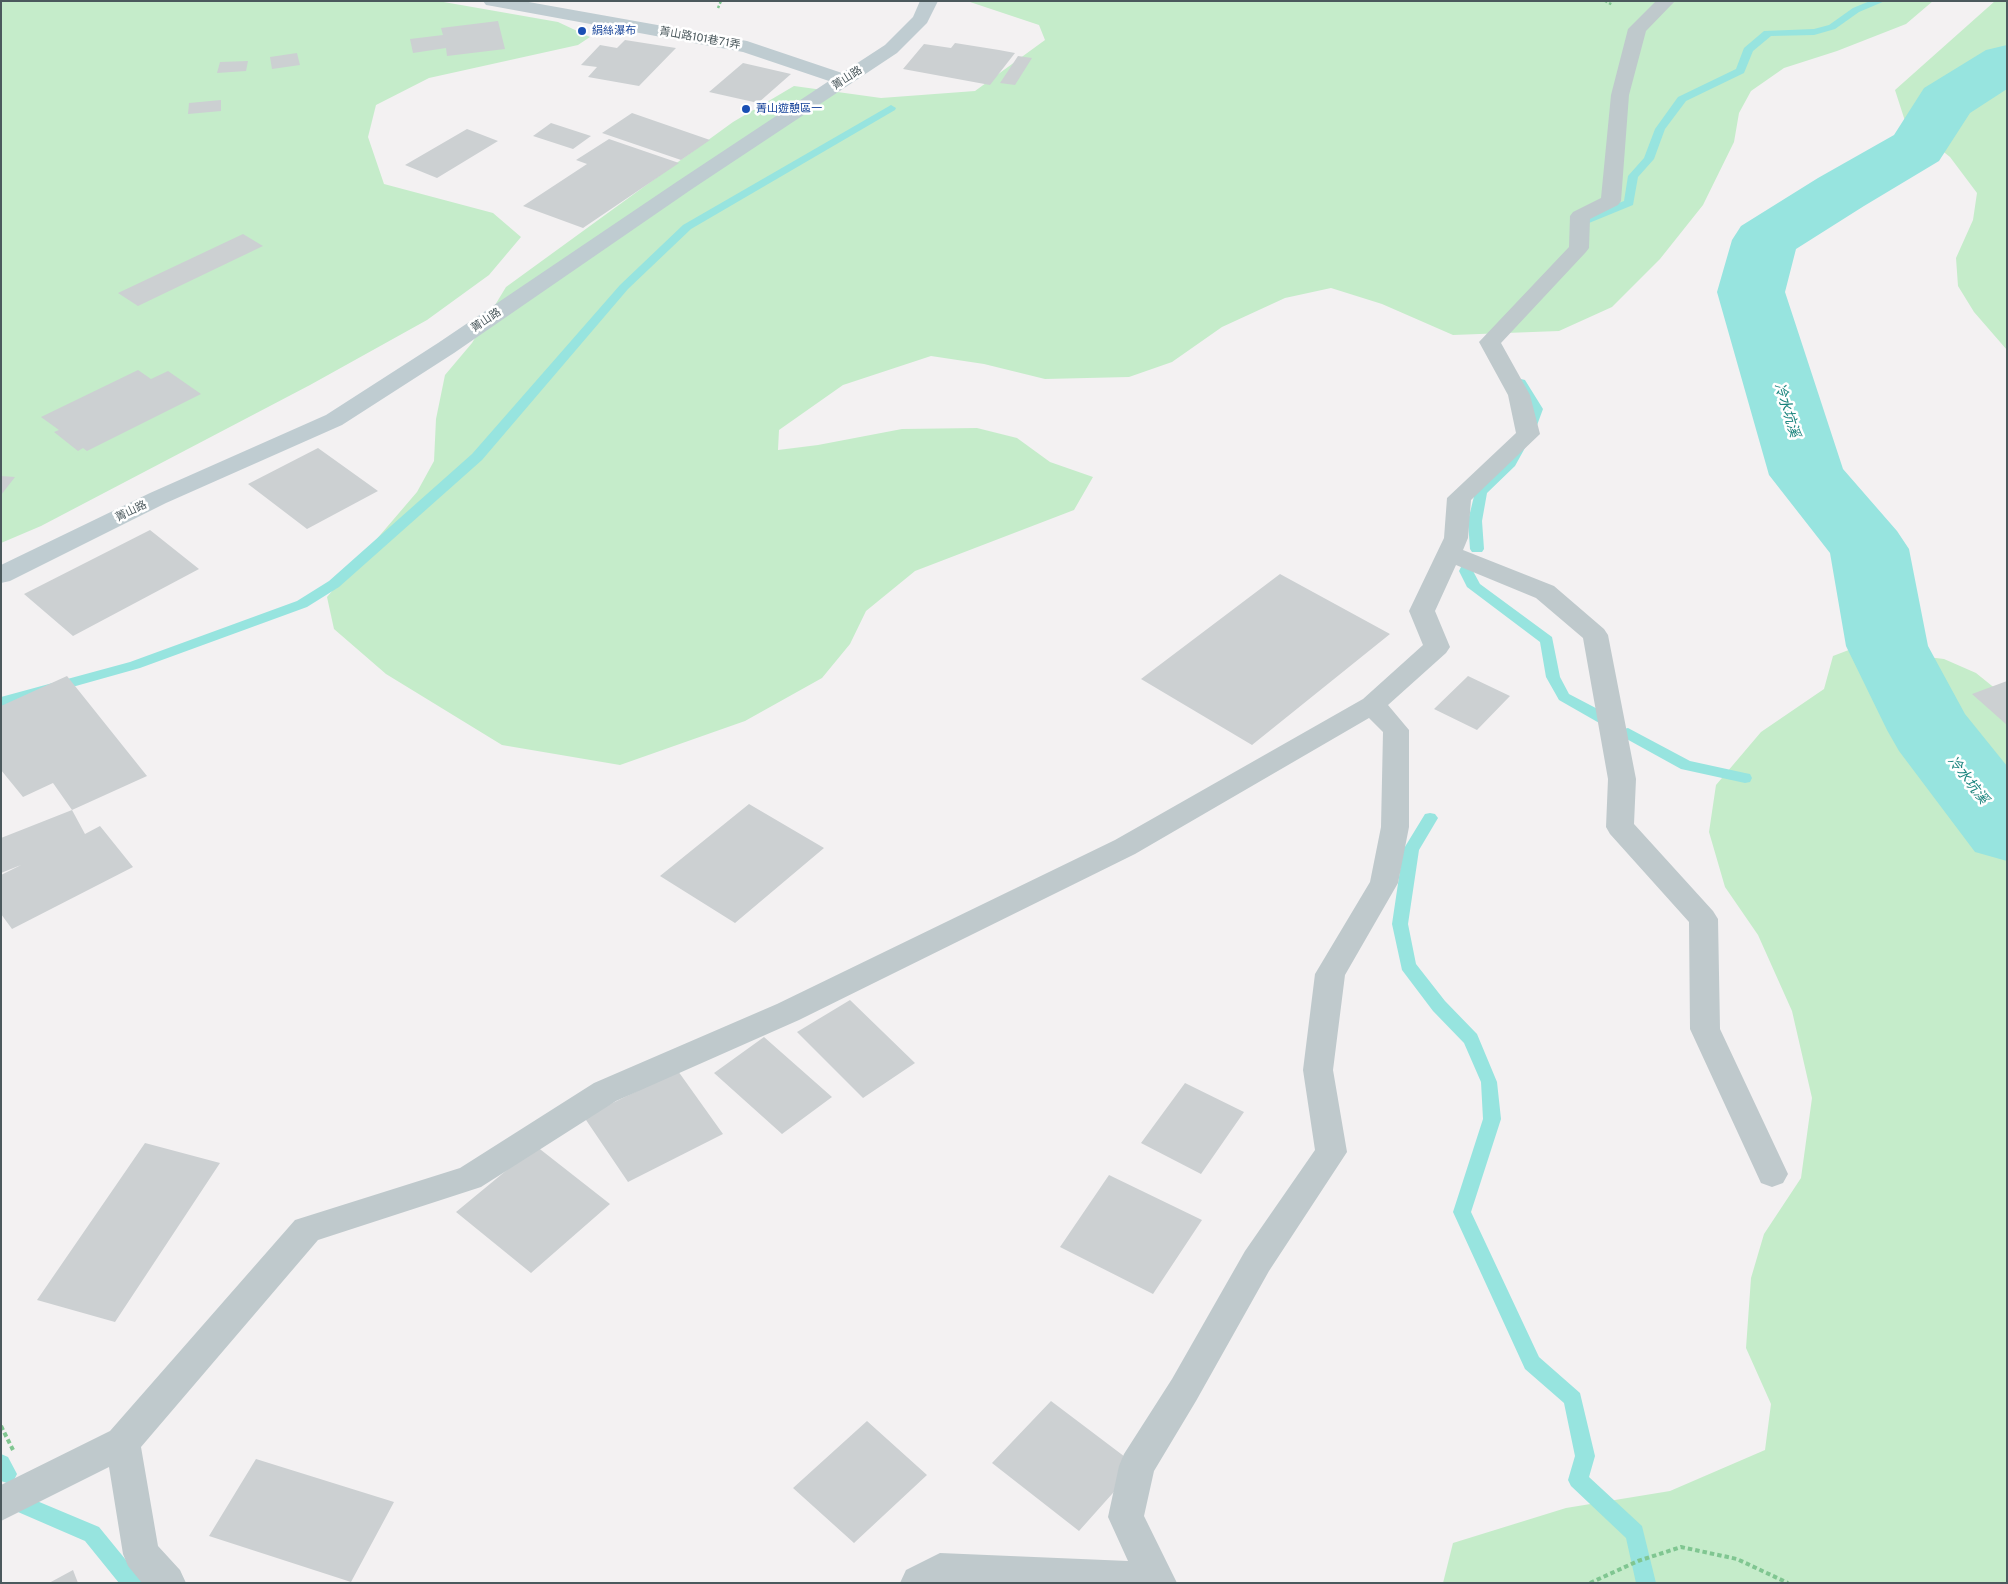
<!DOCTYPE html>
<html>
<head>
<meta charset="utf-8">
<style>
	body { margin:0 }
	#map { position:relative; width:2008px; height:1584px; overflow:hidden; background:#f3f1f2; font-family:"Public Sans",sans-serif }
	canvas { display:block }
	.frame { position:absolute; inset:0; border:2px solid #4b595d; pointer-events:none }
</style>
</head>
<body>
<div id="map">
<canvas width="2008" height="1584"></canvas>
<div class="frame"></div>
</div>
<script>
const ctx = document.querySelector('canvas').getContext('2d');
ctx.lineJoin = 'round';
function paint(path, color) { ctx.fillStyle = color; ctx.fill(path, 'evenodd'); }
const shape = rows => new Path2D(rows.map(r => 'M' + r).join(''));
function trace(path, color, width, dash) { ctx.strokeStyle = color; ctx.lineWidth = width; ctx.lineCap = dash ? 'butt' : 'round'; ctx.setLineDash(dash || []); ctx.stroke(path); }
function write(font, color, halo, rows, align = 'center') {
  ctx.font = font + ' "Public Sans","Noto Sans TC",sans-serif'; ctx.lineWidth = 5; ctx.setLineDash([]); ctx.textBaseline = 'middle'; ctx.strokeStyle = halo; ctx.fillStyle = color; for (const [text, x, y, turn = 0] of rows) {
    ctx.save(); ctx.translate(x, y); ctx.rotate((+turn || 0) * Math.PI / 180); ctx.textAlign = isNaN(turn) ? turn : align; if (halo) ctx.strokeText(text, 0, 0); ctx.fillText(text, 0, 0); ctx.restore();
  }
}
paint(shape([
	[1,1,438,1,558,22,590,37,578,45,429,78,376,105,368,137,384,184,493,213,521,237,489,275,427,320,310,385,41,526,1,543],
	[967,1,1933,1,1906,24,1837,51,1784,68,1751,91,1739,113,1734,142,1703,205,1660,259,1612,307,1559,331,1453,335,1382,304,1331,288,1285,298,1222,327,1172,362,1129,377,1045,379,984,364,931,356,843,385,779,430,778,450,818,445,902,429,977,428,1017,438,1050,462,1093,477,1074,510,915,571,866,611,850,644,822,678,745,721,620,765,502,745,386,674,334,629,327,597,417,492,434,461,436,419,445,375,472,343,506,287,733,122,794,86,881,98,975,91,1045,40,1039,25],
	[1995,1,2007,1,2007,350,1974,312,1958,286,1956,258,1973,220,1977,193,1950,157,1905,121,1895,90],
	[1854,648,1944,659,1976,673,2007,698,2007,1583,1443,1583,1453,1543,1566,1508,1670,1491,1765,1450,1771,1404,1746,1348,1751,1278,1764,1234,1801,1178,1812,1098,1792,1011,1758,935,1725,887,1709,832,1716,785,1761,732,1824,689,1833,656]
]), '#c5ecca');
paint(shape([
	[1870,1,1885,1,1859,12,1835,29,1814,35,1771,36,1753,51,1744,73,1686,101,1665,129,1654,159,1638,177,1633,205,1589,223,1581,223,1579,221,1582,217,1624,201,1628,176,1644,158,1655,129,1678,97,1736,69,1744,48,1764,31,1814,29,1829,25,1853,8,1870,1],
	[891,105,896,108,895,110,691,229,628,289,482,460,339,587,307,607,140,668,1,707,1,697,130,662,297,601,329,581,472,454,620,285,683,225,891,105],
	[1521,379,1525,380,1543,409,1536,428,1515,466,1487,493,1482,521,1484,549,1482,552,1472,552,1470,549,1468,521,1475,492,1504,464,1524,428,1531,409,1515,383,1521,379],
	[1471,556,1478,560,1473,571,1480,584,1552,637,1560,677,1569,694,1611,716,1613,720,1611,724,1601,724,1559,700,1546,677,1540,642,1467,587,1459,571,1466,557,1471,556],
	[1628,728,1690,761,1745,773,1750,774,1752,778,1750,782,1745,783,1681,769,1623,737,1621,733,1623,729,1628,728],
	[1430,813,1435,814,1438,818,1419,850,1408,924,1416,964,1445,1001,1477,1034,1497,1082,1501,1119,1471,1212,1539,1357,1580,1393,1595,1456,1589,1477,1642,1526,1656,1583,1636,1583,1626,1538,1571,1486,1568,1480,1575,1456,1564,1403,1525,1369,1453,1212,1483,1119,1481,1082,1464,1043,1433,1011,1402,970,1392,924,1403,850,1425,814,1430,813],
	[1,1454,8,1457,17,1474,14,1480,7,1483,1,1481,1,1454],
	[25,1496,99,1527,139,1576,142,1583,119,1583,85,1541,18,1512,15,1505,18,1498,25,1496]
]), '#97e4df');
paint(shape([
	[2007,45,2007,89,1970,113,1939,161,1864,206,1796,249,1785,292,1843,469,1897,531,1909,549,1928,646,1965,714,2007,766,2007,861,1975,852,1899,751,1887,730,1846,646,1830,553,1769,475,1717,292,1732,240,1741,226,1818,178,1894,135,1924,88,1986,50,2007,45]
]), '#97e4df');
paint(shape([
	[498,21,505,49,447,56,446,48,413,53,410,39,443,35,441,28],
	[625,40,676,48,639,86,588,77,597,67,581,65,600,45,617,48],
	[955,43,999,50,1015,53,990,85,903,69,924,44,951,48],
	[297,53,300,65,272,69,270,57],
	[1018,56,1032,58,1015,85,1000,83],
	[248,61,246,71,217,73,220,62],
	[743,63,791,74,758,103,709,92],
	[221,100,221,111,188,114,189,103],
	[632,113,710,140,681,160,602,133],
	[551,123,591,136,573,149,533,136],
	[467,129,498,141,437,178,405,165],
	[609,139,679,163,583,228,523,206,587,164,576,160],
	[243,234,263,246,138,306,118,293],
	[138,370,151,379,168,371,201,394,87,451,83,448,78,451,54,432,59,430,41,417],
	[318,448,378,491,307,529,248,484],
	[1,476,15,477,1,495],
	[150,530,199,569,73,636,24,594],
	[1280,574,1390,634,1252,745,1141,679],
	[67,676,147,776,72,810,53,783,23,797,1,770,1,706],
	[1468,676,1510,696,1477,730,1434,709],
	[2007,681,2007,725,1972,694],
	[749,804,824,848,735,923,660,876],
	[72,810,85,834,100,826,133,867,12,929,1,914,1,875,21,865,1,873,1,838],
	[850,1000,915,1063,863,1098,797,1032],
	[764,1037,832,1097,782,1134,714,1073],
	[678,1071,723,1134,628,1182,584,1117],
	[1185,1083,1244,1112,1201,1174,1141,1143],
	[145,1143,220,1163,115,1322,37,1300],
	[536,1146,610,1204,531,1273,456,1212],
	[1109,1175,1202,1220,1153,1294,1060,1247],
	[1051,1401,1137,1466,1079,1531,992,1463],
	[867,1421,927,1475,854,1543,793,1488],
	[256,1459,394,1502,351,1582,209,1536],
	[73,1570,78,1583,49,1583]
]), '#ccd0d2');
trace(shape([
	[1605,1,1613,5],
	[718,8,721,1]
]), '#80c691', 2.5, [2.5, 2]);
trace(shape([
	[1,1426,13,1450],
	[1590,1583,1638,1561,1681,1547,1737,1559,1788,1583]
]), '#80c691', 4, [4.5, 3]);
paint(shape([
	[1656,1,1675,1,1646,31,1629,95,1621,201,1618,205,1590,219,1589,248,1586,252,1501,343,1530,395,1540,434,1471,500,1468,538,1463,550,1554,586,1604,629,1608,635,1636,779,1634,824,1713,911,1718,919,1720,1029,1788,1174,1783,1183,1772,1187,1761,1183,1690,1029,1689,922,1610,834,1606,827,1608,779,1583,638,1536,598,1456,565,1435,611,1450,647,1446,653,1388,705,1409,730,1409,827,1398,883,1345,975,1333,1070,1347,1152,1269,1271,1196,1401,1154,1471,1144,1516,1177,1583,900,1583,906,1570,940,1553,1128,1561,1108,1517,1119,1466,1124,1454,1172,1379,1245,1251,1315,1150,1303,1070,1315,974,1370,882,1381,827,1383,732,1369,718,1135,854,799,1020,616,1101,481,1187,318,1240,141,1447,158,1546,180,1570,186,1583,142,1583,128,1566,123,1554,109,1467,1,1521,1,1485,110,1431,295,1220,460,1168,594,1083,777,1004,1115,840,1363,699,1423,645,1409,611,1444,538,1447,498,1516,433,1508,395,1479,342,1569,247,1570,216,1573,212,1601,198,1611,95,1628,29,1656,1]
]), '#bfc9cc');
paint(shape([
	[483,1,523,1,747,41,842,73,885,45,913,17,920,1,938,1,927,23,897,53,692,189,454,353,342,425,166,503,10,581,1,583,1,565,150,493,326,415,438,343,678,181,829,81,743,52,492,6,486,5,483,1]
]), '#bfccd1');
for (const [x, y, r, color] of [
	[582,31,5,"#1a4fb4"],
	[746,109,5,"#1a4fb4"]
]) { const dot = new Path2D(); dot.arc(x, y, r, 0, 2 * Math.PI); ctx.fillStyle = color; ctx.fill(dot); trace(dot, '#fff', 2); }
write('11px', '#164399', '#fff', [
	["絹絲瀑布",592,31],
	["菁山遊憩區一",756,109]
], 'left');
write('11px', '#4b595d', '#fff', [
	["菁山路101巷71弄",700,38,10],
	["菁山路",847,78,-33],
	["菁山路",486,320,-34],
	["菁山路",131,511,-26]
]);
write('italic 14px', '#19837c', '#fff', [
	["冷水坑溪",1787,410,73],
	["冷水坑溪",1968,780,52]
]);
</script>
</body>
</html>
